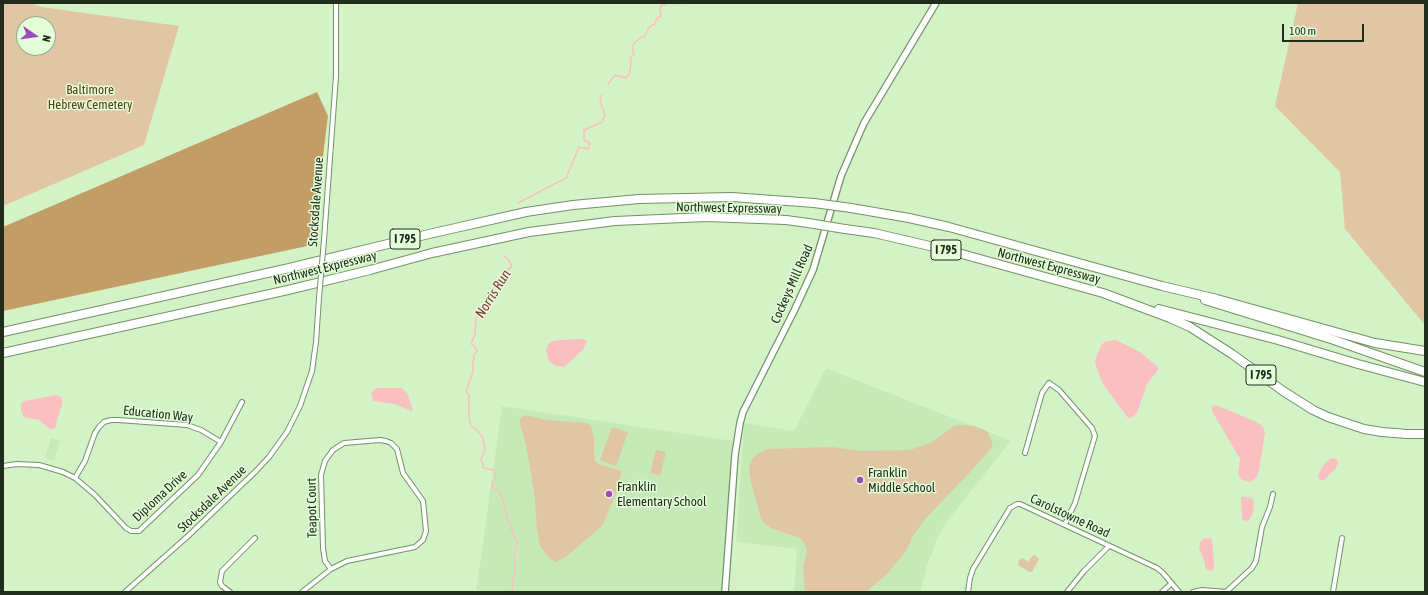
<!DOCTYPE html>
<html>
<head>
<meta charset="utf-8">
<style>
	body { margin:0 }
	#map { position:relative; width:1428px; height:595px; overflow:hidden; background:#d3f3c6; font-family:"Asap Condensed",sans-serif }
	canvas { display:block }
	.frame { position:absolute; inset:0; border:4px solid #212d1c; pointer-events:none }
	.north { position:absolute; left:16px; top:16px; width:40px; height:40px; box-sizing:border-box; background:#e4feda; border:1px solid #96aa8e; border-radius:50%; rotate:103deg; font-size:11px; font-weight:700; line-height:16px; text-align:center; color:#212d1c }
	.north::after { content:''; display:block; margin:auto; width:14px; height:18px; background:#9d4bba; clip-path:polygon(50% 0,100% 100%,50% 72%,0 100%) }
	.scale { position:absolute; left:1282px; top:24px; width:82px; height:18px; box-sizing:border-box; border:2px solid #212d1c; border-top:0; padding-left:5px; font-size:12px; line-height:14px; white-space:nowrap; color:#212d1c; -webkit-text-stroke:3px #e4feda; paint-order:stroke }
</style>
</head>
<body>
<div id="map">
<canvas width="1428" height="595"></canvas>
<div class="frame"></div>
<div class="north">N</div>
<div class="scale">100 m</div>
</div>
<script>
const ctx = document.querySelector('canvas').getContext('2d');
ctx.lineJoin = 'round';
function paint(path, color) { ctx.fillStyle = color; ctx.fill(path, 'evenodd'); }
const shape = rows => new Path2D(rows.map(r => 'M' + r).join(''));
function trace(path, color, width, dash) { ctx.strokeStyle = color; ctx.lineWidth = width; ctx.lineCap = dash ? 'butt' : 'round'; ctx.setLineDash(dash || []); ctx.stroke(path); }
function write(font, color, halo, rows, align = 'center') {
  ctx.font = font + ' "Asap Condensed",sans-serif'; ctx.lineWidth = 3; ctx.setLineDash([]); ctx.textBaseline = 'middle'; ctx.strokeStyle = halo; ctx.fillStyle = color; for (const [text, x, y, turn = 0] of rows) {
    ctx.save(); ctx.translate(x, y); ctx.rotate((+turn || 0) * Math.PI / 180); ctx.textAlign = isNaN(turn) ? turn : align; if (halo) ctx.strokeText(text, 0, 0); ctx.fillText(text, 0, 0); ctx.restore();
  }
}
paint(shape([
	[826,368,1011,441,948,520,938,537,927,566,920,592,794,592,797,549,736,542,744,423,794,431],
	[502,406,733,441,722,592,476,592],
	[51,438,60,440,54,461,45,458]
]), '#c6eab7');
paint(shape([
	[3,3,32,3,41,7,179,26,144,145,3,206],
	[24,24,48,24,48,48,24,48],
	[1298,3,1425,3,1425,325,1345,229,1340,172,1275,106],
	[524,415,547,420,586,423,591,426,594,439,594,451,595,461,599,464,622,471,616,494,602,526,567,556,556,562,550,559,540,546,537,530,535,500,530,467,526,445,520,424,520,419],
	[964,425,974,426,987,431,992,441,992,447,972,470,926,518,913,536,906,551,886,575,866,592,807,592,805,590,803,568,807,550,804,543,800,538,771,528,764,523,760,515,751,482,749,470,750,464,753,458,759,453,767,449,831,447,862,451,910,450,932,442,954,426],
	[612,427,628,432,616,466,600,460],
	[656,450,666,452,660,476,650,473],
	[1033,555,1035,555,1039,559,1032,572,1029,572,1018,565,1018,563,1020,559,1023,558,1028,562]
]), '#e0c6a2');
paint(shape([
	[317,92,328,116,312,245,3,311,3,227]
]), '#c29d66');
paint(shape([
	[584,339,587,341,583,350,564,367,556,366,549,362,546,350,549,343,553,341,560,340],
	[1116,340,1140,352,1158,367,1158,370,1147,384,1137,413,1133,417,1128,418,1103,384,1096,367,1095,360,1101,346,1104,342],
	[377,388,400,388,403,389,407,393,413,410,411,411,395,404,373,401,371,393],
	[56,395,60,396,62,398,62,404,55,428,52,429,48,428,39,420,24,417,21,410,21,404,24,401],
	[1216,405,1256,422,1261,425,1264,429,1265,433,1259,469,1257,477,1251,482,1242,480,1238,474,1240,459,1212,411,1212,406],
	[1331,458,1336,459,1338,461,1338,464,1335,469,1324,480,1319,480,1318,475,1325,463],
	[1243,496,1253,499,1254,504,1253,513,1249,520,1245,521,1242,519,1241,498],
	[1208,538,1212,539,1214,563,1214,568,1211,571,1208,570,1205,568,1205,563,1199,548,1200,543,1203,539]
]), '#fabfc1');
trace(shape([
	[675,3,677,4,684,3],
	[608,84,615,75,626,78,630,73,631,62,630,59,634,54,632,48,634,43,640,38,645,36,649,27,655,24,657,18,661,16,660,10,661,5,665,5,666,3],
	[518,203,566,178,579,147,588,149,590,143,584,140,584,130,602,122,605,115,600,101,602,95],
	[504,256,509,260,512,267,504,272,480,310,476,319,475,334,471,344,474,346,477,351,474,355,473,364,473,372,466,391,469,395,469,418,471,426,478,431,483,438,485,449,481,459,484,468,494,470,496,476,493,482,492,488,500,492,504,504,508,520,517,543,514,552,515,567,512,592]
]), '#fabfc1', 1.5);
const minor = shape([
	[324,240,336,76,336,3],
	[1025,453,1042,393,1049,383,1059,390,1092,428,1095,436,1075,503,1065,524],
	[3,466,17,464,39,465,63,472,75,478,95,495,126,528,131,531,139,531,198,475,221,442,242,402],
	[75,478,85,461,95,433,99,427,104,422,111,420,118,420,187,425,201,430,221,442],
	[125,592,188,536,256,471,269,457,287,432,300,406,312,371,316,342,319,298],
	[230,592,222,586,220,582,222,571,255,538],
	[302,592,331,569,347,561,415,547,423,540,426,531,423,501,403,473,397,449,391,443,386,441,380,440,344,443,333,450,325,461,321,475,323,548,325,561,331,569],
	[968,592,970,578,973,569,1010,508,1017,504,1020,504,1157,568,1163,573,1179,592],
	[1067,592,1084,571,1109,546],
	[1162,592,1172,583],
	[1193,592,1202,590,1226,592],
	[1226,592,1252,568,1256,561,1262,527,1270,507,1273,494],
	[1333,592,1342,538]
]);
const tertiary = shape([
	[725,592,735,455,740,423,743,412,794,311,813,270,841,176,864,123,936,3]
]);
const motorway = shape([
	[851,208,909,218,949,227,1162,286,1217,299,1375,343,1425,351],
	[845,229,874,233,951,251,1103,293,1170,318,1190,327,1232,354,1283,391,1313,410,1328,417,1364,429,1382,432,1407,434,1425,434],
	[1205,300,1334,340,1425,372],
	[1159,309,1278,340,1358,364,1425,382],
	[3,332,285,269,429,234,526,212,573,205,639,199,732,197,814,203],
	[3,353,288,290,370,270,432,253,529,232,615,221,706,217,786,220,808,223]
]);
trace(minor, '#749168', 6);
trace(tertiary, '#749168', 8);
trace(motorway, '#749168', 10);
trace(minor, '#fff', 4);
trace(tertiary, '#fff', 5.5);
trace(motorway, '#fff', 8);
const minorBridge = shape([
	[319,298,324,240]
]);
const motorwayBridge = shape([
	[814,203,851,208],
	[808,223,845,229]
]);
trace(minorBridge, '#749168', 6, []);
trace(motorwayBridge, '#749168', 10, []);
trace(minorBridge, '#fff', 4);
trace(motorwayBridge, '#fff', 8);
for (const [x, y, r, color] of [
	[860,480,4,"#9d4bba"],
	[609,494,4,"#9d4bba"]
]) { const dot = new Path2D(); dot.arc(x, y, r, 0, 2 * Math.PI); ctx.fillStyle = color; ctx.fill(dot); trace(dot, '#e4feda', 1.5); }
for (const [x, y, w] of [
	[405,239,30],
	[946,250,30],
	[1261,375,30]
]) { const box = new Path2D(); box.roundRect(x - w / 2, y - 10, w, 20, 3); ctx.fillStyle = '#e4feda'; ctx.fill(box); trace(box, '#212d1c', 1); }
write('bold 12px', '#212d1c', null, [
	["I 795",405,239],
	["I 795",946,250],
	["I 795",1261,375]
]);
write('13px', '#583e12', '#e4feda', [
	["Baltimore",90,90],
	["Hebrew Cemetery",90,105]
]);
write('13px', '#212d1c', '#e4feda', [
	["Stocksdale Avenue",316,202,-86],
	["Northwest Expressway",729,208,1],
	["Northwest Expressway",1049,266,15],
	["Northwest Expressway",325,268,-14],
	["Cockeys Mill Road",792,284,-66],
	["Education Way",158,414,6],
	["Diploma Drive",160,496,-43],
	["Stocksdale Avenue",212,499,-44],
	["Teapot Court",312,508,-91],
	["Carolstowne Road",1070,516,25]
]);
write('13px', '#212d1c', '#e4feda', [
	["Franklin",868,473],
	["Middle School",868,488],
	["Franklin",617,487],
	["Elementary School",617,502]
], 'left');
write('italic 14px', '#87343c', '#e4feda', [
	["Norris Run",493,294,-58]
]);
</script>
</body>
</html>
